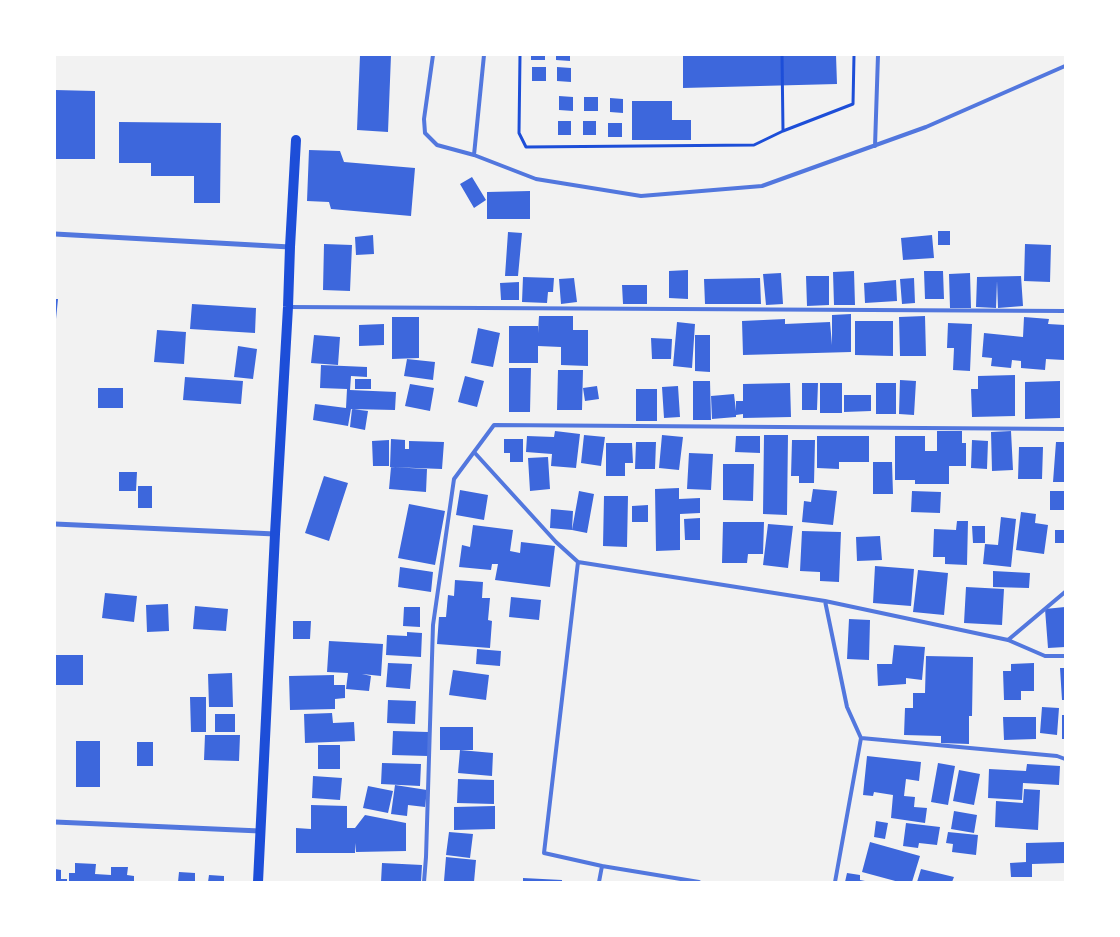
<!DOCTYPE html>
<html>
<head>
<meta charset="utf-8">
<style>
	body { margin:0 }
	#map { position:relative; width:1120px; height:937px; overflow:hidden; background:#f2f2f2; font-family:"Noto Serif",serif }
	canvas { display:block }
	.frame { position:absolute; inset:0; border:56px solid #fff; pointer-events:none }
</style>
</head>
<body>
<div id="map">
<canvas width="1120" height="937"></canvas>
<div class="frame"></div>
</div>
<script>
const ctx = document.querySelector('canvas').getContext('2d');
ctx.lineJoin = 'round';
function paint(path, color) { ctx.fillStyle = color; ctx.fill(path, 'evenodd'); }
const shape = rows => new Path2D(rows.map(r => 'M' + r).join(''));
function trace(path, color, width, dash) { ctx.strokeStyle = color; ctx.lineWidth = width; ctx.lineCap = dash ? 'butt' : 'round'; ctx.setLineDash(dash || []); ctx.stroke(path); }
paint(shape([
	[360,55,391,55,388,132,357,130],
	[531,55,545,55,545,60,531,60],
	[556,55,570,55,570,61,556,60],
	[683,55,836,55,837,84,683,88],
	[532,67,546,67,546,81,532,81],
	[557,67,571,68,571,82,557,81],
	[55,90,95,91,95,159,55,159],
	[559,96,573,97,573,111,559,110],
	[584,97,598,97,598,111,584,111],
	[610,98,623,99,623,113,610,112],
	[632,101,672,101,672,120,691,120,691,140,632,140],
	[558,121,571,121,571,135,558,135],
	[583,121,596,121,596,135,583,135],
	[119,122,221,123,220,203,194,203,194,176,151,176,151,163,119,163],
	[608,123,622,123,622,137,608,137],
	[309,150,340,151,344,162,415,168,411,216,331,209,329,202,307,201],
	[472,177,486,200,474,208,460,184],
	[530,191,530,219,487,219,487,192],
	[938,231,950,231,950,245,938,245],
	[508,232,522,233,518,276,505,276],
	[373,235,374,254,356,255,355,237],
	[932,235,934,258,903,260,901,238],
	[324,244,352,245,350,291,323,290],
	[1025,244,1051,245,1050,282,1024,281],
	[688,270,688,299,669,298,669,271],
	[854,271,855,305,834,305,833,272],
	[924,271,943,271,944,299,925,299],
	[781,273,783,304,766,305,763,274],
	[970,273,971,308,950,308,949,274],
	[806,276,829,276,829,305,807,306],
	[1021,276,1023,306,998,308,997,281,996,308,976,307,977,277],
	[523,277,554,278,553,292,548,292,547,303,522,302],
	[574,278,577,302,561,304,559,279],
	[760,278,761,304,705,304,704,279],
	[914,278,915,303,902,304,900,279],
	[896,280,897,301,865,303,864,283],
	[519,282,519,300,501,300,500,283],
	[622,285,647,285,647,304,623,304],
	[55,299,58,299,56,319,55,319],
	[192,304,256,308,255,333,190,329],
	[851,314,851,352,743,355,742,321,785,319,785,324,830,322,832,345,832,315],
	[539,316,573,316,573,330,588,330,588,366,561,365,561,347,538,346,538,363,509,363,509,326,538,326,538,333],
	[925,316,926,356,900,356,899,317],
	[392,317,419,317,419,358,392,359],
	[1024,317,1049,319,1048,324,1065,325,1064,360,1046,359,1045,370,1021,368,1021,361,1012,360,1011,368,991,366,992,358,982,357,984,333,1023,337],
	[855,321,893,321,893,356,855,355],
	[677,322,695,324,692,368,673,366],
	[948,323,972,324,970,371,953,370,954,348,947,348],
	[384,324,384,345,359,346,359,325],
	[478,328,500,333,493,367,471,363],
	[157,330,186,332,184,364,154,362],
	[314,335,340,337,338,365,311,363],
	[695,335,710,335,710,372,695,371],
	[651,338,672,339,671,359,652,359],
	[238,346,257,349,253,379,234,377],
	[407,359,435,362,433,380,404,376],
	[321,365,367,367,367,377,351,376,350,390,396,392,395,410,351,409,348,426,313,420,315,404,346,408,347,389,320,388],
	[509,368,531,368,530,412,509,412],
	[558,370,583,370,582,410,557,410],
	[1015,375,1015,416,972,417,971,389,978,389,978,376],
	[465,376,484,381,477,407,458,402],
	[185,377,243,381,241,404,183,400],
	[355,379,371,379,371,389,355,389],
	[900,380,916,381,914,415,899,414],
	[693,381,710,381,711,420,693,420],
	[1060,381,1060,418,1025,419,1025,382],
	[790,383,791,417,743,418,743,414,736,415,736,417,712,419,711,396,734,394,736,411,736,401,743,401,743,384],
	[802,383,818,383,817,410,802,410],
	[820,383,842,383,842,413,820,413],
	[876,383,896,383,896,414,876,414],
	[410,384,434,388,430,411,405,406],
	[597,386,599,399,585,401,583,388],
	[678,386,680,417,664,418,662,387],
	[98,388,123,388,123,408,98,408],
	[636,389,657,389,657,421,636,421],
	[844,395,871,395,871,411,844,412],
	[352,409,368,411,365,430,350,427],
	[555,431,580,434,576,468,551,466,552,454,526,452,527,436,554,437],
	[937,431,962,431,962,443,966,443,966,466,949,466,949,484,915,484,915,480,895,480,895,436,925,436,925,451,937,451],
	[1011,431,1013,470,992,471,991,432],
	[584,435,605,437,601,466,581,463],
	[662,435,683,437,679,470,659,468],
	[764,435,788,435,787,515,763,514],
	[736,436,760,436,760,453,735,452],
	[817,436,869,436,869,462,839,462,839,469,817,468],
	[391,439,405,440,405,449,409,449,409,441,444,442,442,469,390,467],
	[504,439,523,439,523,462,510,462,510,453,504,453],
	[389,440,389,466,373,466,372,441],
	[792,440,815,440,814,483,799,483,799,476,791,476],
	[972,440,988,441,987,469,971,468],
	[636,442,656,442,655,469,635,469],
	[1056,442,1065,442,1065,482,1053,482],
	[606,443,632,443,633,463,625,463,625,476,606,476],
	[1019,447,1043,447,1042,479,1018,479],
	[689,453,713,454,711,490,687,489],
	[548,457,550,489,530,491,528,458],
	[873,462,892,462,893,494,873,494],
	[723,464,754,464,753,501,723,500],
	[391,467,427,469,426,492,389,489],
	[119,472,137,472,136,491,119,491],
	[324,476,348,483,329,541,305,533],
	[138,486,152,486,152,508,138,508],
	[679,488,679,499,700,498,700,513,680,514,680,550,656,551,655,489],
	[813,489,837,491,833,525,802,522,804,501,811,502],
	[460,490,488,495,484,520,456,515],
	[579,491,594,494,587,533,572,530],
	[912,491,941,492,940,513,911,512],
	[1050,491,1065,491,1065,510,1050,510],
	[604,496,628,496,627,547,603,546],
	[409,504,445,511,435,565,398,558],
	[648,505,648,522,632,522,632,506],
	[551,509,573,511,572,530,550,528],
	[1021,512,1036,514,1035,523,1048,525,1044,554,1016,550],
	[1001,517,1016,519,1011,567,983,564,985,544,998,545],
	[700,518,700,540,685,540,684,519],
	[957,521,968,521,967,565,945,564,945,557,933,557,934,529,956,530],
	[723,522,764,522,763,554,748,554,747,563,722,563],
	[768,524,793,526,788,568,763,565],
	[473,525,513,530,510,551,520,553,521,542,555,546,550,587,495,580,498,564,492,564,491,570,459,567,462,545,470,547],
	[972,526,985,526,985,543,973,543],
	[1055,530,1065,530,1065,543,1055,543],
	[802,531,841,532,839,582,820,581,820,572,800,571],
	[880,536,882,560,857,561,856,537],
	[875,566,914,569,911,606,873,603],
	[400,567,433,572,431,592,398,587],
	[918,570,948,573,944,615,913,612],
	[993,571,1030,573,1029,588,993,587],
	[455,580,483,582,482,598,490,598,488,620,492,621,490,648,437,644,439,617,446,617,448,595,454,596],
	[966,587,1004,589,1002,625,964,623],
	[105,593,137,596,134,622,102,618],
	[511,597,541,600,539,620,509,617],
	[168,604,169,631,147,632,146,605],
	[195,606,228,609,226,631,193,629],
	[404,607,420,607,420,627,403,626],
	[1065,607,1065,647,1048,648,1045,609],
	[849,619,870,620,869,660,847,659],
	[293,621,311,621,310,639,293,639],
	[407,632,422,633,421,657,386,655,387,635,407,636],
	[329,641,383,644,381,676,362,674,371,676,369,691,346,689,348,673,327,672],
	[894,645,925,647,922,680,906,678,906,684,878,686,877,664,892,664],
	[477,649,501,651,500,666,476,664],
	[55,655,83,655,83,685,55,685],
	[926,656,973,657,972,716,969,716,969,744,941,743,941,736,904,735,905,708,913,708,913,693,925,693],
	[388,663,412,664,410,689,386,687],
	[1034,663,1034,691,1021,691,1021,700,1004,700,1003,671,1011,671,1011,664],
	[1060,668,1065,668,1065,700,1062,700],
	[453,670,489,675,486,700,449,695],
	[232,673,233,707,209,707,208,674],
	[334,675,334,685,345,685,345,698,335,699,335,709,290,710,289,676],
	[190,697,206,697,206,732,191,732],
	[388,700,416,701,415,724,387,723],
	[1042,707,1059,708,1057,735,1040,733],
	[332,713,333,723,354,722,355,741,305,743,304,714],
	[215,714,235,714,235,732,215,732],
	[1062,715,1065,715,1065,739,1062,739],
	[1003,717,1036,717,1036,739,1004,740],
	[440,727,473,727,473,750,440,750],
	[393,731,428,732,428,756,392,755],
	[205,735,240,735,239,761,204,760],
	[76,741,100,741,100,787,76,787],
	[137,742,153,742,153,766,137,766],
	[318,745,340,745,340,769,318,769],
	[460,750,493,753,492,776,458,773],
	[867,756,921,762,919,781,906,779,904,796,915,797,914,807,927,808,925,823,891,818,893,795,874,792,873,796,863,795],
	[382,763,421,764,420,786,381,784],
	[938,763,955,766,948,805,931,802],
	[1027,764,1060,766,1059,785,1023,783,1022,800,988,798,989,769,1026,771],
	[959,770,980,774,974,805,953,801],
	[313,776,342,778,340,800,312,798],
	[458,779,494,780,494,804,457,803],
	[395,785,427,790,425,807,408,805,407,816,391,814],
	[368,786,393,791,388,813,363,808],
	[1024,789,1040,790,1038,830,995,827,996,801,1023,803],
	[311,805,347,806,347,828,355,828,365,815,406,823,406,851,356,852,355,843,355,853,296,853,296,828,311,829],
	[495,806,495,829,454,830,454,807],
	[954,811,977,815,974,833,951,829],
	[876,821,888,823,885,839,874,837],
	[906,823,940,827,937,845,919,843,918,848,903,846],
	[449,832,473,834,470,858,446,855],
	[948,832,978,835,976,855,952,852,953,844,946,843],
	[870,842,920,856,912,882,899,882,862,872],
	[1065,842,1065,863,1032,864,1032,877,1011,877,1010,863,1026,862,1026,843],
	[446,857,476,860,474,882,444,881],
	[75,863,96,864,95,874,111,875,111,867,128,867,127,875,134,876,134,882,69,882,69,873,75,873],
	[382,863,422,865,421,882,381,882],
	[55,869,61,870,61,879,67,879,67,882,55,882],
	[921,869,954,877,952,882,917,882],
	[179,872,195,873,195,882,178,882],
	[847,873,860,875,860,880,865,881,865,882,845,882],
	[209,875,224,876,224,882,208,882],
	[523,878,562,880,562,882,523,882]
]), '#3d67dc');
trace(shape([
	[520,55,519,133,526,147,754,145,783,131,853,104,854,55],
	[782,55,783,131]
]), '#1d4ed8', 3);
trace(shape([
	[433,55,424,119,425,133,437,145,474,155,536,179,641,196,762,186,926,127,1065,66],
	[875,146,878,55],
	[474,155,484,55],
	[288,307,1065,311],
	[474,452,556,542,578,562,825,601,1008,640,1065,592],
	[578,562,544,853,602,866,599,882],
	[825,601,847,707,861,738,835,882],
	[1008,640,1045,656,1065,656],
	[861,738,1057,756,1065,759],
	[602,866,699,882],
	[424,882,426,857,433,625,454,479,494,425,1065,429]
]), '#5277de', 4);
trace(shape([
	[55,234,290,247],
	[55,524,275,534],
	[55,822,260,831]
]), '#5277de', 5);
trace(shape([
	[258,882,275,534,288,307,290,247,296,140]
]), '#1d4ed8', 10);
</script>
</body>
</html>
